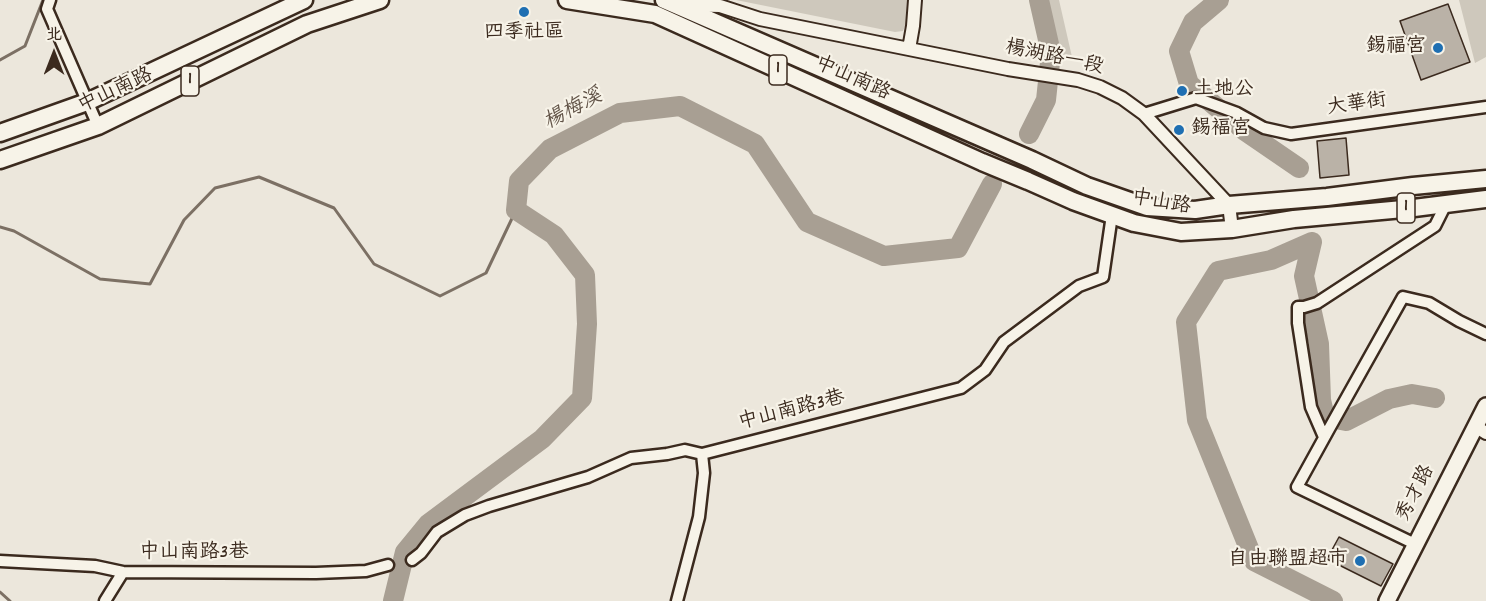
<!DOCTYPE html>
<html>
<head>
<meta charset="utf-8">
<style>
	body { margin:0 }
	#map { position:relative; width:1486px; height:601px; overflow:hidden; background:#ece7dc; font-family:Dekko,"LXGW WenKai TC",sans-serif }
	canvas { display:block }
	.north { position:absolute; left:24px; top:24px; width:60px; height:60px; -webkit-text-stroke:4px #f7f3e8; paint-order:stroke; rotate:0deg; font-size:16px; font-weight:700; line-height:24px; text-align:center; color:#3b2a1e }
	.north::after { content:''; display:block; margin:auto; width:21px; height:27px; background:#3b2a1e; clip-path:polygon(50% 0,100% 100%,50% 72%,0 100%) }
</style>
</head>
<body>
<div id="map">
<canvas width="1486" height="601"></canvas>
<div class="north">北</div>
</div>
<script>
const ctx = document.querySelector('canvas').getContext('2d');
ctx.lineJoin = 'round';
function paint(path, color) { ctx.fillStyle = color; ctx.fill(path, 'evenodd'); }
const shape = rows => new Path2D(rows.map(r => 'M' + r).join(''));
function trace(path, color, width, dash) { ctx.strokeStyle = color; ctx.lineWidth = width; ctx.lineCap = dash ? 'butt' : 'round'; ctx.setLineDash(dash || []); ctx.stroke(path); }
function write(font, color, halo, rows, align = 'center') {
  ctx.font = font + ' Dekko,"LXGW WenKai TC",sans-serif'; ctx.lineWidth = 4.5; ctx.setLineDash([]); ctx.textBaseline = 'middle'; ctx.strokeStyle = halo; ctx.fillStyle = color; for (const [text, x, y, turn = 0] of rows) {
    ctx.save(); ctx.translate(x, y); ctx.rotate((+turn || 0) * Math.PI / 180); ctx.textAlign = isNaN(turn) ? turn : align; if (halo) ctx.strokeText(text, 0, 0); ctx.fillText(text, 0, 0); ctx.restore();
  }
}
paint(shape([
	[736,0,907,0,906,24,903,31,895,32],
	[1045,0,1059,0,1072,57,1059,57],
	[1459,0,1486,0,1486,57,1475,63]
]), '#cec8bc');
trace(shape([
	[0,60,25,46,43,0],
	[0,227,14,231,100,279,150,284,184,220,215,188,259,177,334,208,374,264,440,296,486,273,516,210],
	[0,592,10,601]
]), '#7c7064', 3);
trace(shape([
	[1219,0,1193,22,1179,51,1189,84,1245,131,1299,168],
	[1029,134,1046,100,1051,53,1039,0],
	[1312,242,1271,260,1218,271,1186,322,1197,420,1254,561,1333,601],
	[1312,242,1304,276,1319,344,1321,400,1325,417,1346,421,1389,399,1412,394,1435,398],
	[393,601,405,552,428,524,542,439,582,398,587,324,585,275,554,235,516,210,519,181,550,149,620,113,680,106,755,144,807,222,884,256,958,248,992,184]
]), '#a89f93', 20);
const building = shape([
	[1448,4,1470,62,1421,80,1400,21,1448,4],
	[1346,138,1349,175,1320,178,1317,141,1346,138],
	[1339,537,1393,564,1381,586,1327,559,1339,537]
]);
paint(building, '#bab2a7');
trace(building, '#3b2a1e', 1.5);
const minor = shape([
	[50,0,47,9,98,126],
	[1144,114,1196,98,1237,113,1264,128,1291,134,1486,107],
	[1324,437,1311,407,1298,323,1298,307,1304,307,1317,303,1435,226,1446,204],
	[1415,544,1297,487,1329,429,1403,297,1429,303,1459,321,1486,334],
	[412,560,421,553,437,532,465,515,489,506,588,477,631,458,667,454,685,450,702,454,961,388,985,370,1004,342,1079,286,1103,277,1112,215],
	[0,561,95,566,123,572,316,573,366,571,388,565],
	[105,601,123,572],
	[677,601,699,517,704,473,702,454]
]);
const tertiary = shape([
	[915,0,913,26,909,49,1008,69,1078,80,1100,87,1122,98,1144,114,1229,205,1232,229],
	[681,5,720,6,760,19,909,49],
	[1475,426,1486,433]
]);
const secondary = shape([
	[1387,601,1486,406]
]);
const primary = shape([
	[567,0,655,14,982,162,1028,181,1073,201,1134,223,1181,232,1232,229,1294,219,1414,208,1486,199],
	[664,0,1032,160,1087,186,1147,207,1195,210,1229,205,1327,197,1413,186,1486,179],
	[0,133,87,102,304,0],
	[0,160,98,126,307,24,380,0]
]);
trace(minor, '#3b2a1e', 15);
trace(tertiary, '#3b2a1e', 16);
trace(secondary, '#3b2a1e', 20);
trace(primary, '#3b2a1e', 21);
trace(minor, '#f7f3e8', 10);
trace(tertiary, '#f7f3e8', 12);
trace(secondary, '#f7f3e8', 15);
trace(primary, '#f7f3e8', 16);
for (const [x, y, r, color] of [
	[524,12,6,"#1f6fb2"],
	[1438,48,6,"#1f6fb2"],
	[1182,91,6,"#1f6fb2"],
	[1179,130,6,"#1f6fb2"],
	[1360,561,6,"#1f6fb2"]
]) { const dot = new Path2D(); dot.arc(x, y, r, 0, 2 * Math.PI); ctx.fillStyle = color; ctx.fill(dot); trace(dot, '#f7f3e8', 2); }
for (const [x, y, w] of [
	[778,70,18],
	[190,81,18],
	[1406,208,18]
]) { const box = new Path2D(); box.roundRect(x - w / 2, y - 15, w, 30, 4.5); ctx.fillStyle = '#f7f3e8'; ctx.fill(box); trace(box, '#3b2a1e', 1.5); }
write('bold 18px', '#3b2a1e', null, [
	["1",778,70],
	["1",190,81],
	["1",1406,208]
]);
write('20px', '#3b2a1e', '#f7f3e8', [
	["四季社區",524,34,"center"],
	["錫福宮",1426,48],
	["土地公",1194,91,"left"],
	["錫褔宮",1191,130,"left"],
	["自由聯盟超市",1348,561]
], 'right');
write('20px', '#3b2a1e', '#f7f3e8', [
	["楊湖路一段",1054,59,12],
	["中山南路",852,80,24],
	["中山南路",116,92,-25],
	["大華街",1357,106,-8],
	["中山路",1161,204,10],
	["中山南路3巷",792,412,-14],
	["秀才路",1417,494,-63],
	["中山南路3巷",194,554]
]);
write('italic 21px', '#615347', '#f7f3e8', [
	["楊梅溪",574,111,-28]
]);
</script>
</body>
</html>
